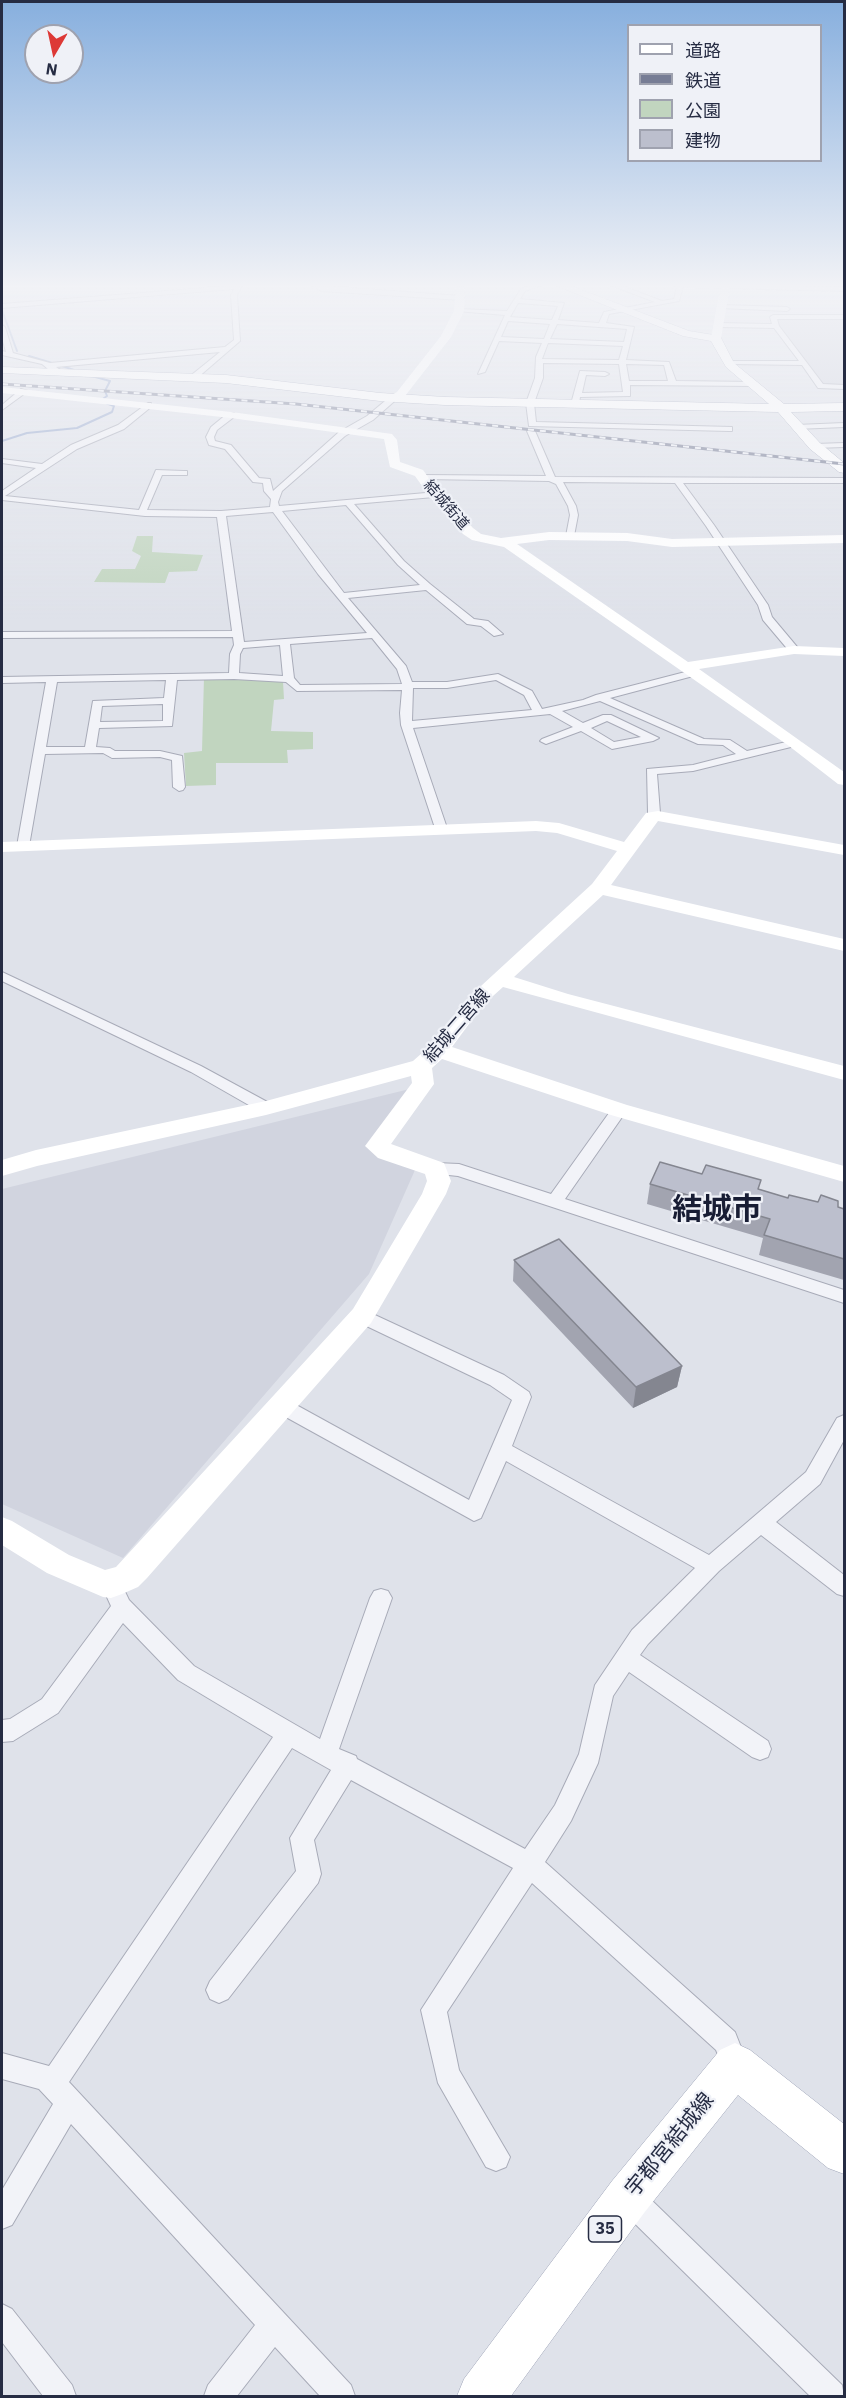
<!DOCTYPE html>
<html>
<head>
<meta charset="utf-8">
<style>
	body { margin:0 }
	#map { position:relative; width:846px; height:2398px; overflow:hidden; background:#dfe2ea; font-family:"IBM Plex Sans","Noto Sans JP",sans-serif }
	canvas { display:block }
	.frame { position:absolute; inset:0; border:3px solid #262c43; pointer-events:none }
	.legend { position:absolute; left:627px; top:24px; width:195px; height:138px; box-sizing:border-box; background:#eff1f7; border:2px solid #9fa2af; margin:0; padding:8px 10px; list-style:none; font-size:18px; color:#262c43 }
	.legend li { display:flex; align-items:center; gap:12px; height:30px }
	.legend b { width:30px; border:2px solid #9fa2af }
	.north { position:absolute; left:24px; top:24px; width:60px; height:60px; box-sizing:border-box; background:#eff1f7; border:2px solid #9fa2af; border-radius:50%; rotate:189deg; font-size:16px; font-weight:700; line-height:24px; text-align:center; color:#262c43 }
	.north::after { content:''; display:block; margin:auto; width:21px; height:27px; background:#dd3936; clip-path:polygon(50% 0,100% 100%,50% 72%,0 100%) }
</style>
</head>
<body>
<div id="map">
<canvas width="846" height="2398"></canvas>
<div class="frame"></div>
<ul class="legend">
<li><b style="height:8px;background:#fff"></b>道路</li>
<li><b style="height:8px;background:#777d95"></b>鉄道</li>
<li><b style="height:16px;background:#c1d5bf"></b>公園</li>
<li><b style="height:16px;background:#bcbfcd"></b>建物</li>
</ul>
<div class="north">N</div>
</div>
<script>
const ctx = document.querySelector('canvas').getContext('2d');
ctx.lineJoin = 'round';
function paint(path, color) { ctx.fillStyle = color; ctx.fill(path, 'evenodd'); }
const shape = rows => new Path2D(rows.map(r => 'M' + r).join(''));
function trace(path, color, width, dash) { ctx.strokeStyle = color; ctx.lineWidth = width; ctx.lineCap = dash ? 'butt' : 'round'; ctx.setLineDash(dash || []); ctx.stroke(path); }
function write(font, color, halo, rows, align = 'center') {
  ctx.font = font + ' "IBM Plex Sans","Noto Sans JP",sans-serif'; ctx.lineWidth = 4.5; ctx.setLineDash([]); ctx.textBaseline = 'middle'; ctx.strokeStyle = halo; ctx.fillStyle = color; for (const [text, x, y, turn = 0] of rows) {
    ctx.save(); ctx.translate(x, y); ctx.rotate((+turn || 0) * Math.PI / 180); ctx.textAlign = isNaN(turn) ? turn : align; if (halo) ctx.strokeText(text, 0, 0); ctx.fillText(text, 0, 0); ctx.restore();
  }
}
paint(shape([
	[773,317,844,317,844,387,826,388,803,363,776,326],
	[430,1084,387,1144,415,1170,369,1274,123,1558,2,1504,2,1189]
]), '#d1d4df');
paint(shape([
	[137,536,153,536,152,552,203,555,197,571,169,572,165,583,94,582,102,569,135,569,141,556,132,551],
	[204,677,283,682,284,699,274,700,271,731,313,732,313,749,287,750,288,763,216,763,216,785,186,786,184,753,202,751]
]), '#c1d5bf');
trace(shape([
	[2,310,17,351],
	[29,356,52,363],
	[59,365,74,370],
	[2,441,27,433,77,428,112,412,114,406,100,401,107,396,105,391,110,381,88,375]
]), '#96a8ce', 2);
const street = shape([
	[242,285,237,295,240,341,196,379,189,377,220,352,56,367,59,369,54,374,42,364,2,355,2,351,6,352,2,337,2,325,5,327,13,353,50,363,225,347,234,340,231,295,234,289,2,308,2,304,242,285],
	[311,285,461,296,464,298,461,300,321,291,311,285],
	[531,285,542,285,525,291,520,299,564,303,558,320,599,323,604,312,655,302,610,285,620,285,662,301,674,299,677,287,673,285,844,287,844,291,683,287,679,301,609,314,606,323,634,327,626,360,669,362,676,381,756,382,753,386,630,385,630,396,580,397,579,404,575,406,571,404,580,371,605,372,609,374,605,376,586,375,582,393,623,392,619,364,543,363,543,378,534,403,536,422,732,427,732,431,729,431,529,426,526,403,535,378,536,357,542,343,499,341,485,372,478,374,505,315,456,311,459,309,507,311,521,289,531,285],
	[518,303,558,306,552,320,510,317,518,303],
	[508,321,550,324,544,339,501,337,508,321],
	[557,324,627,329,624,342,550,339,557,324],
	[548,343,623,346,619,360,542,359,548,343],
	[626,364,664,365,668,381,629,381,626,364],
	[722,305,787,307,790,309,787,311,720,308,722,305],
	[773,315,844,315,844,319,777,319,779,326,823,384,844,385,844,389,818,388,802,365,727,364,729,361,799,361,774,328,718,327,715,325,718,323,772,324,770,317,773,315],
	[21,389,28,391,2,410,2,405,21,389],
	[391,396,398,398,373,420,345,436,282,491,278,502,279,506,437,492,437,496,434,497,354,504,404,561,430,584,474,619,488,621,503,634,494,636,481,626,467,624,426,590,348,598,406,666,412,682,447,682,498,674,532,691,542,709,583,700,596,695,693,670,697,671,697,675,610,698,704,739,730,740,747,751,795,740,801,743,799,745,693,771,657,774,660,813,656,820,652,821,646,817,648,813,647,769,693,765,736,754,723,745,698,744,600,701,562,711,583,723,603,715,611,715,659,738,653,741,612,749,581,731,546,744,540,741,542,739,573,727,550,714,413,728,447,828,441,832,435,828,401,725,400,713,402,690,297,691,286,682,234,679,177,680,172,726,99,728,96,747,110,748,115,751,160,751,182,756,185,787,183,790,179,791,173,787,172,760,160,757,112,758,103,753,45,754,29,846,27,849,19,849,17,846,46,682,2,683,2,677,229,673,230,654,234,645,233,637,2,638,2,632,232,631,217,517,145,516,2,500,2,491,36,468,2,463,2,459,42,464,71,445,118,425,148,403,151,403,151,407,124,429,77,449,5,496,139,510,156,470,184,471,187,471,187,475,162,475,147,510,221,511,270,507,271,499,264,491,263,483,253,482,225,449,209,445,206,437,211,427,228,413,234,413,234,417,217,430,214,437,215,441,231,445,259,478,270,479,273,491,339,432,367,416,391,396],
	[346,505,398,565,420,585,344,593,282,511,346,505],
	[273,512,318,574,367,633,244,642,226,516,273,512],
	[372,638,397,669,402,684,300,685,294,678,290,644,372,638],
	[280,645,283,676,239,673,240,654,243,648,280,645],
	[166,680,164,698,93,701,85,747,46,747,57,682,166,680],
	[496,680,524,695,532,710,412,721,413,688,447,688,496,680],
	[163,704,163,721,100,722,102,706,163,704],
	[607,721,641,737,614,742,591,728,607,721],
	[844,423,844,427,796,429,792,427,796,425,844,423],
	[531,429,535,431,555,477,844,478,844,483,683,483,714,525,768,605,772,617,798,648,798,652,790,652,763,620,758,605,706,526,675,483,563,482,576,506,578,515,574,536,570,539,566,536,570,515,568,506,556,484,549,481,423,479,419,477,423,475,546,476,527,431,531,429],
	[844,443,844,447,815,448,811,446,815,444,844,443],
	[2,972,201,1066,271,1104,274,1108,266,1113,261,1112,191,1072,2,981,2,972],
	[619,1105,627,1110,565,1199,844,1290,844,1303,458,1176,430,1173,428,1169,430,1165,436,1163,459,1164,551,1194,614,1106,619,1105],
	[362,1309,504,1375,529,1392,531,1397,512,1446,709,1555,806,1472,837,1418,844,1415,844,1440,820,1484,776,1522,844,1575,844,1596,837,1594,761,1535,719,1571,648,1644,640,1655,768,1741,771,1749,768,1757,760,1760,752,1757,629,1672,613,1696,598,1763,571,1821,545,1862,735,2032,748,2065,744,2074,735,2078,726,2074,716,2050,532,1883,447,2012,459,2070,510,2157,506,2167,496,2171,486,2167,438,2083,421,2010,513,1868,351,1780,314,1840,321,1874,318,1883,228,1999,219,2003,210,1999,206,1990,210,1981,296,1871,290,1838,331,1770,292,1748,69,2082,351,2385,355,2396,320,2396,275,2347,237,2396,204,2396,208,2385,255,2325,71,2124,12,2225,2,2229,2,2190,53,2104,39,2089,2,2079,2,2053,49,2066,273,1737,178,1680,123,1623,58,1713,13,1741,2,1742,2,1720,10,1719,42,1699,111,1606,101,1584,104,1577,111,1575,118,1577,129,1600,194,1666,320,1739,370,1598,374,1591,381,1589,388,1591,392,1598,339,1749,356,1756,357,1759,525,1849,555,1805,579,1754,595,1685,632,1630,695,1568,506,1461,481,1518,474,1521,275,1411,273,1406,275,1401,282,1398,289,1401,469,1500,512,1400,490,1385,356,1321,353,1316,356,1311,362,1309],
	[629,2184,639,2188,842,2385,844,2396,810,2396,619,2208,615,2198,619,2188,629,2184],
	[2,2304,12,2309,72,2385,76,2396,43,2396,2,2342,2,2304]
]);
const primary = shape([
	[554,285,569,285,689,331,720,336,734,363,784,404,844,403,844,411,791,412,820,443,844,463,844,473,839,472,810,449,778,412,445,405,380,401,226,383,2,373,2,367,226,375,380,393,445,397,769,404,726,367,711,341,683,336,554,285],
	[735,2043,750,2050,844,2124,844,2174,828,2168,738,2095,644,2213,511,2396,457,2396,464,2379,612,2181,720,2050,735,2043]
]);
trace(street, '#a8abb8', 2);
trace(primary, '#9da3b7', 1);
paint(street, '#f2f3f8');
paint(shape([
	[456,285,465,285,464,311,451,337,405,396,398,400,390,400,390,396,397,392,441,336,454,311,456,285],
	[721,285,730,285,721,338,716,341,711,338,721,285],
	[2,387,231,412,392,434,397,440,400,462,423,470,438,491,473,528,481,534,501,538,549,532,627,533,672,539,844,535,844,543,672,547,627,541,549,540,517,544,688,662,794,646,844,648,844,656,794,654,699,669,844,772,844,785,838,784,789,746,504,547,472,540,463,534,430,497,415,476,390,467,384,439,231,418,2,393,2,387],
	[658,811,844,845,844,855,658,821,611,885,844,939,844,951,603,895,514,977,568,994,844,1066,844,1080,503,987,483,1005,452,1047,627,1105,844,1166,844,1182,611,1115,442,1059,432,1068,434,1084,391,1144,444,1163,451,1181,446,1194,371,1323,147,1578,138,1587,122,1594,111,1598,103,1597,47,1573,2,1545,2,1517,12,1521,69,1555,105,1570,116,1567,353,1309,422,1194,427,1181,425,1174,378,1158,365,1146,412,1083,411,1076,266,1115,37,1166,2,1176,2,1160,36,1150,266,1101,413,1061,431,1045,469,997,592,884,617,851,557,833,536,831,2,852,2,842,536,821,559,823,624,842,646,813,658,811]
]), '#fff');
paint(primary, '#fff');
const rail = shape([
	[2,384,296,404,844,464]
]);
trace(rail, '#777d95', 3);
trace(rail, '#eff1f7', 2, [6]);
paint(shape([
	[650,1184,759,1189,788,1198,844,1209,844,1280,759,1255,763,1238,647,1204],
	[514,1260,682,1366,677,1387,633,1408,513,1281]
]), '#a2a4b0');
paint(shape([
	[682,1366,677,1387,633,1408,636,1387]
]), '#848690');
const building = shape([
	[660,1162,702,1174,706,1165,761,1180,758,1189,788,1198,789,1195,818,1202,821,1195,838,1201,838,1207,844,1209,844,1259,764,1235,770,1219,650,1184,660,1162],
	[559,1239,682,1366,636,1387,514,1260,559,1239]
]);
paint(building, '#bcbfcd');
trace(building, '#848690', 1.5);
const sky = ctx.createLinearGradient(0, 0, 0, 621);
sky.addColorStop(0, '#87afde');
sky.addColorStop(0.46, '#f1f2f6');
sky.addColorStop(1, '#f1f2f600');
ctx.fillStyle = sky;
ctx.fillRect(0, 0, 846, 621);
write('15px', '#262c43', '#eff1f7', [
	["結城街道",446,505,49]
]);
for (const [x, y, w] of [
	[605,2229,33]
]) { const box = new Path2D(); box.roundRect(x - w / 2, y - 13, w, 26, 4.5); ctx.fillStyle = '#eff1f7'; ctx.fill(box); trace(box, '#262c43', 1.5); }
write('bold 16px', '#262c43', null, [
	["35",605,2229]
]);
write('18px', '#262c43', '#eff1f7', [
	["結城二宮線",457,1026,-49]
]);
write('21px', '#262c43', '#eff1f7', [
	["宇都宮結城線",670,2145,-51]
]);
write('bold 30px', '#181d34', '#eff1f7', [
	["結城市",717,1210]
]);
</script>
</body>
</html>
